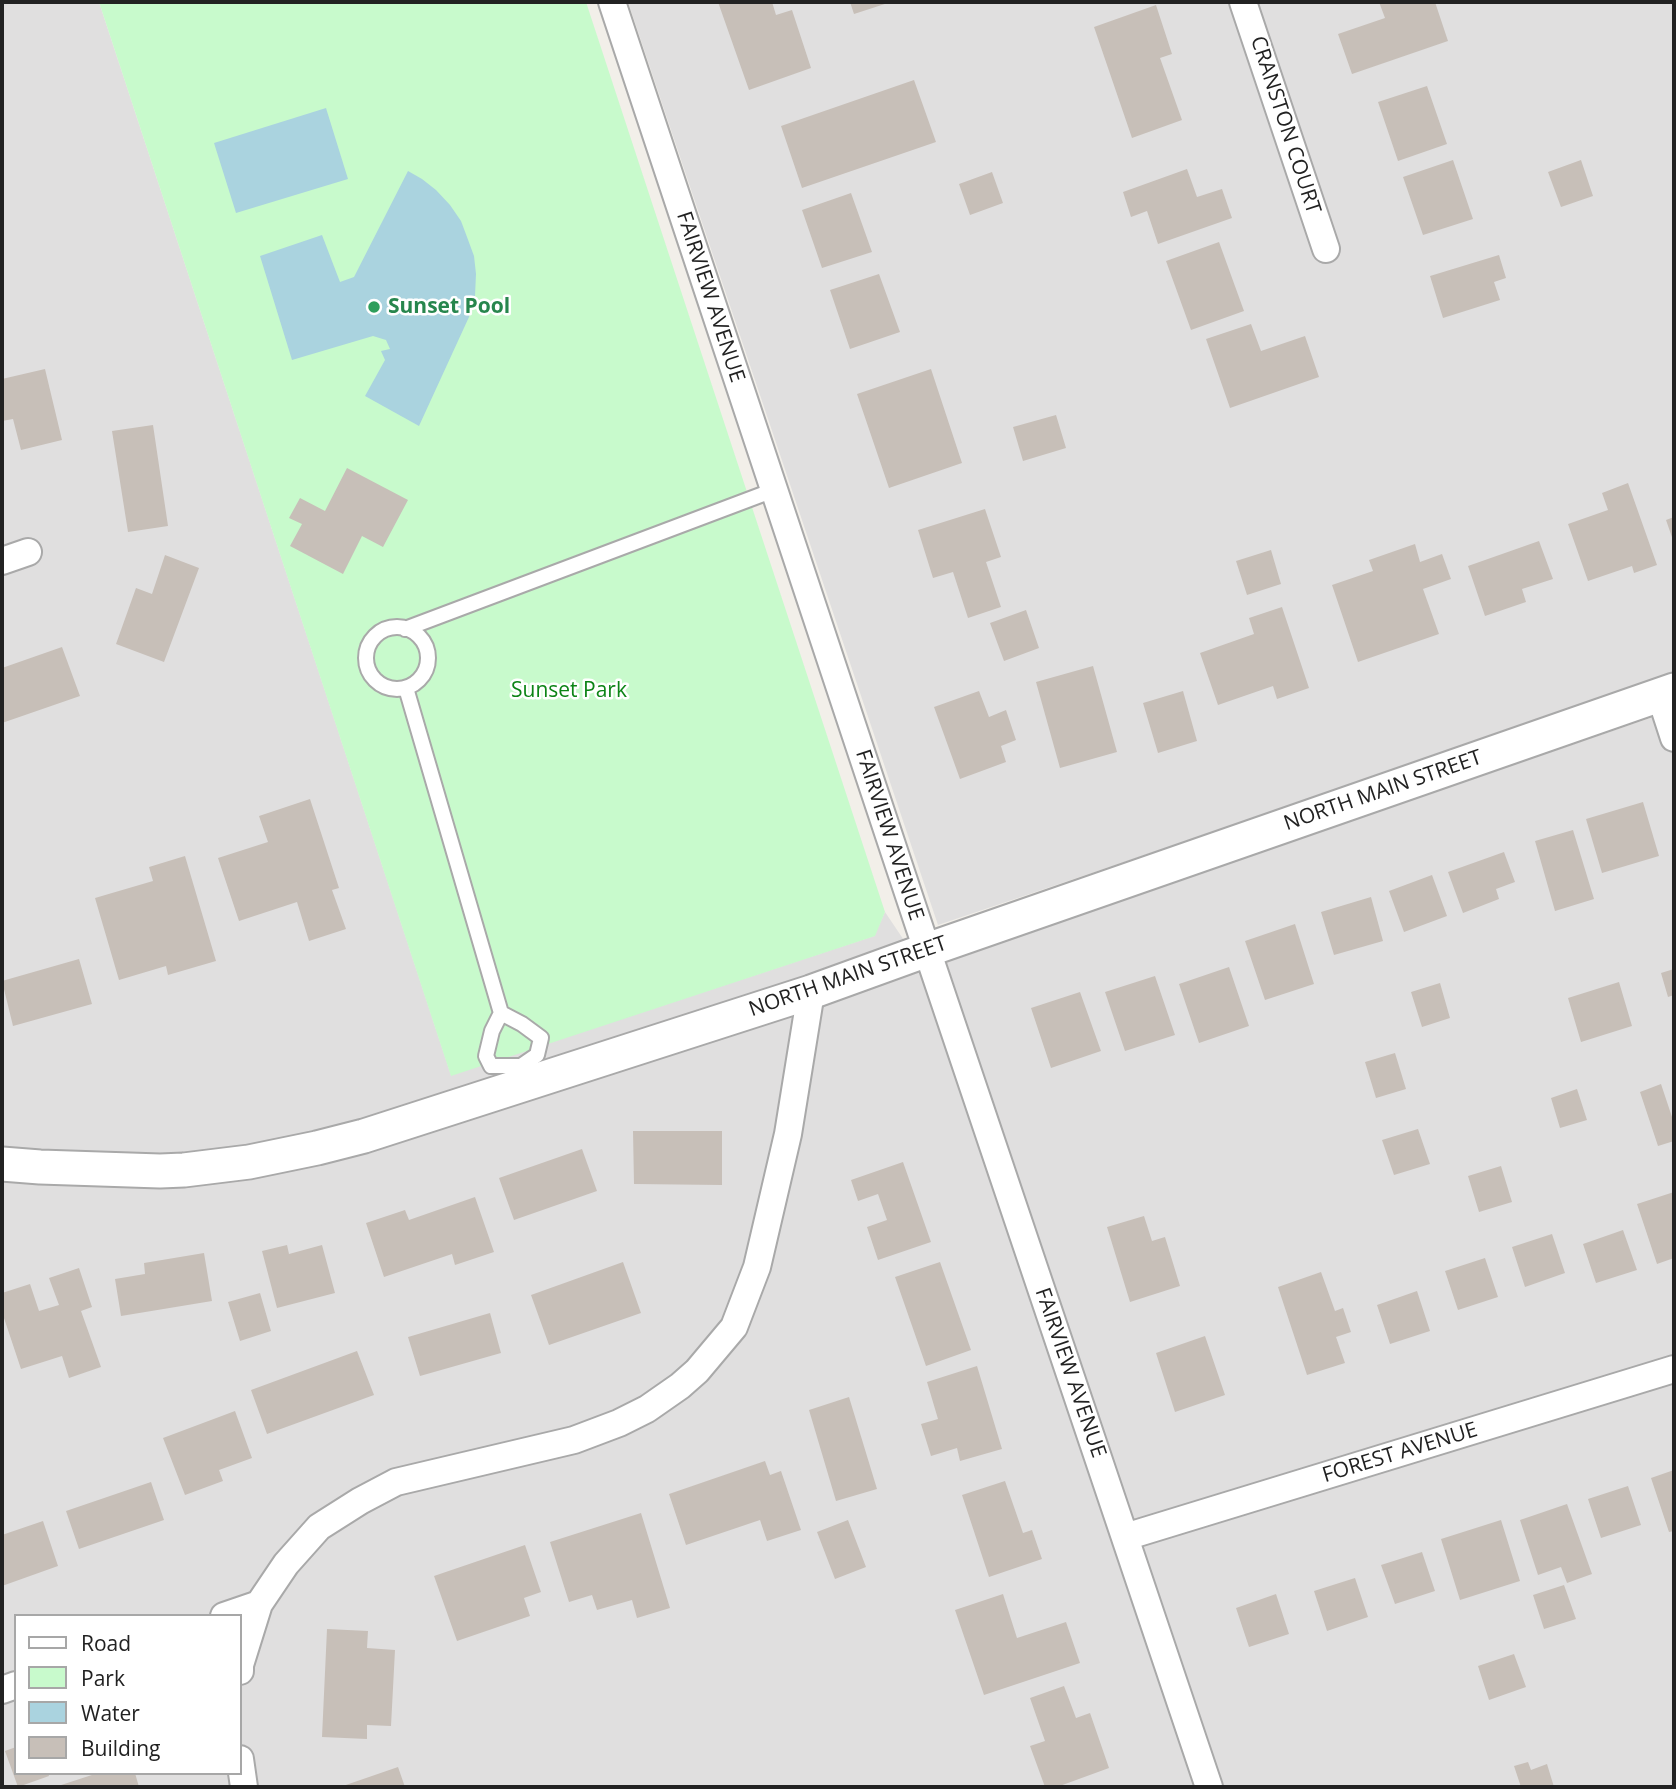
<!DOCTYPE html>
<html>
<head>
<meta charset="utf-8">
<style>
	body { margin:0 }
	#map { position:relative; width:1676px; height:1789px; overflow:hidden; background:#f2efe9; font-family:"Open Sans",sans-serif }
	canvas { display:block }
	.frame { position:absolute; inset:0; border:4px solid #222; pointer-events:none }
	.legend { position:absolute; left:14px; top:1614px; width:228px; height:161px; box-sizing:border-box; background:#fff; border:2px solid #a7a7a7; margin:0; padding:9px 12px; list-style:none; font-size:21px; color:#222 }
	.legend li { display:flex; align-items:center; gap:14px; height:35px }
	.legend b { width:35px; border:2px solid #a7a7a7 }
</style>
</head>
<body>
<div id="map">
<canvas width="1676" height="1789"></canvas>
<div class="frame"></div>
<ul class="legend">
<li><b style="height:9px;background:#fff"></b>Road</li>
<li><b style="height:19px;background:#c8facc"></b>Park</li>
<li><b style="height:19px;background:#aad3df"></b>Water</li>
<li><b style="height:19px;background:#c7bfb8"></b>Building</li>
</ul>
</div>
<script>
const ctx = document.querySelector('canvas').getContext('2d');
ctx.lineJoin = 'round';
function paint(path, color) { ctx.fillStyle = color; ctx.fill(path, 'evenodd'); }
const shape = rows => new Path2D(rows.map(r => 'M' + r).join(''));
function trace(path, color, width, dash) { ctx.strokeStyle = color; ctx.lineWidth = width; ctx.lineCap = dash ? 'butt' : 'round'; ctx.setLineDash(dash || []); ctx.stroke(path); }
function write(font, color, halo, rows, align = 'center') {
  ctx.font = font + ' "Open Sans",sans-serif'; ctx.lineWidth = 5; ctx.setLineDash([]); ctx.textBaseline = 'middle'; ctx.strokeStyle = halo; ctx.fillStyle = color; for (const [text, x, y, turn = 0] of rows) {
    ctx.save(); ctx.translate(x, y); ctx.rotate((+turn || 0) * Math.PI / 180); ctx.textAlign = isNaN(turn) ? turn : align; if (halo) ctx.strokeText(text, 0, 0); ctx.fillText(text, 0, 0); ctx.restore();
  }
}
paint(shape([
	[2,2,99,2,451,1075,874,936,885,912,924,970,1199,1787,2,1787],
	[16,1616,240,1616,240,1773,16,1773],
	[628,2,1674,2,1674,676,938,925],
	[1674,710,1674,1787,1222,1787,945,958]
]), '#e0dfdf');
paint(shape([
	[99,2,586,2,885,912,875,936,451,1076]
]), '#c8facc');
paint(shape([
	[326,108,348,179,236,213,214,143],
	[408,171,422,179,436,190,450,205,461,221,467,237,474,256,476,274,475,296,469,317,419,426,365,396,385,360,381,351,390,349,386,340,373,336,292,360,260,256,322,235,340,282,354,277]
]), '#aad3df');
paint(shape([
	[718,2,772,2,776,15,792,10,811,68,749,90],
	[850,2,891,2,854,14],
	[1379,2,1435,2,1448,41,1352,74,1338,34,1385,18],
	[1156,5,1172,54,1160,58,1182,120,1132,138,1094,27],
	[914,80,936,142,802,188,781,126],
	[1427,86,1447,144,1398,161,1378,102],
	[1453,160,1473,219,1423,235,1403,177],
	[1581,160,1593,196,1561,207,1548,172],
	[1187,169,1197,197,1222,189,1232,218,1158,244,1147,211,1131,217,1123,192],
	[992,172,1003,203,970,215,959,184],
	[851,193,872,252,822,268,802,210],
	[1219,242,1244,311,1191,330,1166,261],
	[1499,255,1506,278,1494,282,1500,300,1443,318,1430,276],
	[879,274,900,332,850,349,830,290],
	[1251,324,1261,351,1305,336,1319,377,1230,408,1206,339],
	[45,369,62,440,21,450,13,419,2,421,2,379],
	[931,369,962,463,889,488,857,394],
	[1056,415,1066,448,1023,461,1013,427],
	[153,425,168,526,128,532,112,431],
	[347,468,408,500,383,547,362,536,343,574,290,546,302,524,289,518,300,498,325,511],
	[1628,483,1657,565,1634,573,1632,566,1588,581,1568,524,1608,510,1602,493],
	[985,509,1001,557,986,562,1001,607,968,618,953,572,933,578,918,530],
	[1674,517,1674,543,1666,520],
	[1539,541,1553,579,1522,589,1526,602,1485,616,1468,566],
	[1415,544,1420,562,1442,554,1451,579,1423,589,1439,634,1358,662,1332,585,1373,571,1369,560],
	[1271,550,1281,584,1247,595,1236,561],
	[165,555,199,568,164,662,116,644,136,588,152,594],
	[1282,607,1309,688,1277,699,1273,686,1218,705,1200,653,1254,634,1249,618],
	[1026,610,1039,648,1004,661,990,623],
	[62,647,80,696,2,723,2,668],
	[1093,666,1117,752,1060,768,1036,682],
	[979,691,989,717,1006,710,1016,740,1001,746,1006,762,960,779,934,707],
	[1183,691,1197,741,1158,753,1143,703],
	[310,799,339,888,332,890,346,929,309,941,297,902,239,921,218,858,268,842,259,816],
	[1643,802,1659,856,1602,873,1586,819],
	[1573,830,1594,899,1555,911,1535,841],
	[1504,852,1515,882,1496,889,1499,899,1463,913,1448,872],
	[185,856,216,961,168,975,166,966,119,980,95,898,153,881,149,867],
	[1432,875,1447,916,1404,932,1389,891],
	[1371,897,1383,941,1334,955,1321,912],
	[1295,924,1314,984,1265,1000,1245,941],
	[79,959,92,1004,13,1026,2,981],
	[1229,967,1249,1026,1199,1043,1179,984],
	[1674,969,1674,995,1668,997,1661,973],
	[1155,976,1175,1035,1125,1051,1105,992],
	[1619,982,1632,1026,1581,1042,1568,998],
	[1440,983,1450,1018,1422,1027,1411,992],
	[1080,992,1101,1051,1051,1068,1031,1008],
	[1395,1053,1406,1089,1376,1098,1365,1062],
	[1661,1084,1674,1123,1674,1141,1658,1146,1640,1092],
	[1577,1089,1587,1120,1560,1128,1551,1098],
	[1418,1129,1430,1164,1394,1175,1382,1140],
	[633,1131,722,1131,722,1185,634,1184],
	[582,1149,597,1191,514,1220,499,1178],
	[903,1162,931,1242,878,1260,867,1227,887,1220,878,1194,858,1201,851,1180],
	[1501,1166,1512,1202,1479,1212,1468,1176],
	[1674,1192,1674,1258,1657,1264,1637,1204],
	[475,1197,494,1252,455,1265,452,1254,384,1277,366,1223,405,1210,409,1220],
	[1144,1216,1152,1241,1165,1237,1180,1286,1130,1302,1107,1227],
	[1623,1230,1637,1270,1596,1283,1583,1244],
	[1552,1234,1565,1273,1525,1287,1512,1247],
	[287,1245,289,1254,322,1245,335,1293,277,1308,262,1251],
	[204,1253,212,1301,121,1316,115,1279,145,1274,144,1263],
	[1485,1258,1498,1297,1458,1310,1445,1271],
	[623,1262,641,1313,549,1345,531,1295],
	[940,1262,971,1350,926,1366,895,1277],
	[79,1268,92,1307,81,1311,101,1367,69,1378,62,1356,21,1369,2,1312,2,1293,30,1284,39,1311,59,1305,49,1278],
	[1321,1272,1335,1311,1343,1308,1351,1332,1336,1337,1345,1363,1307,1375,1278,1287],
	[1417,1291,1430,1331,1390,1344,1377,1305],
	[260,1293,271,1331,240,1341,228,1302],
	[490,1313,501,1353,420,1376,408,1337],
	[1205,1336,1225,1395,1175,1412,1156,1353],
	[357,1351,374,1395,267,1434,251,1390],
	[977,1366,1002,1449,960,1461,957,1448,931,1456,921,1424,938,1419,927,1382],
	[849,1397,877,1489,836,1501,809,1410],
	[235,1411,252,1458,219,1470,223,1481,185,1495,163,1438],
	[765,1461,770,1475,781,1471,801,1530,767,1541,760,1520,686,1545,669,1494],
	[1674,1470,1674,1531,1669,1532,1651,1478],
	[1005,1481,1023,1533,1032,1530,1042,1559,989,1577,962,1495],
	[151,1482,164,1520,79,1549,66,1511],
	[1628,1486,1641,1525,1601,1538,1588,1499],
	[1567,1504,1592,1574,1567,1583,1561,1567,1538,1575,1520,1520],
	[641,1513,670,1608,637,1618,632,1600,597,1610,592,1595,569,1602,550,1542],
	[848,1520,866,1567,835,1579,817,1532],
	[1501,1520,1520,1581,1460,1600,1441,1539],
	[43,1521,58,1566,2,1586,2,1535],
	[525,1545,541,1592,524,1598,530,1616,457,1641,434,1576],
	[1422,1552,1435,1591,1395,1604,1381,1565],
	[1355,1578,1368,1617,1327,1631,1314,1591],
	[1564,1585,1576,1619,1544,1629,1533,1595],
	[1003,1594,1017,1638,1066,1622,1080,1663,984,1695,955,1610],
	[1276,1594,1289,1634,1249,1647,1236,1608],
	[327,1629,368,1631,367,1648,395,1650,391,1726,367,1725,367,1739,322,1737],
	[1514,1654,1526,1687,1489,1700,1478,1666],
	[1064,1686,1076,1718,1090,1713,1109,1768,1057,1787,1045,1787,1030,1746,1045,1741,1030,1698],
	[16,1747,16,1773,48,1773,49,1776,18,1787,5,1751],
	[1528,1762,1531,1770,1547,1764,1554,1787,1521,1787,1514,1766],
	[398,1767,405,1787,340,1787],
	[98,1773,135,1773,139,1787,55,1787]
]), '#c7bfb8');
const service = shape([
	'366 658a31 31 0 1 1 62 0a31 31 0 1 1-62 0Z',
	[405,629,774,490],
	[406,688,501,1013,522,1024,541,1038,537,1055,521,1066,491,1066,486,1056,492,1031,501,1013]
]);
const minor = shape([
	[612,2,927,950,1209,1787],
	[1243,2,1326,249],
	[2,561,28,552],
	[1660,695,1674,738],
	[1125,1537,1674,1369],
	[224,1616,259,1604],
	[240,1671,240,1665,259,1604,286,1564,319,1527,360,1501,396,1482,574,1440,619,1423,647,1409,680,1386,697,1371,734,1327,757,1267,788,1134,811,992],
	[2,1690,16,1685],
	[240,1759,244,1787]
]);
const tertiary = shape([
	[2,1164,40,1167,160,1171,184,1170,249,1162,317,1148,364,1136,811,992,927,950,1674,690]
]);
trace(service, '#a9a9a9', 18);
trace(minor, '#a9a9a9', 30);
trace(tertiary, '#a9a9a9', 37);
trace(service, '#fff', 14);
trace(minor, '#fff', 26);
trace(tertiary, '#fff', 33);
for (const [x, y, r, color] of [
	[374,307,7,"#2e9e5b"]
]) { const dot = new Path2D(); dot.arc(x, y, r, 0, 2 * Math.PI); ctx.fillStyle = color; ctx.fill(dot); trace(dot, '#fff', 2.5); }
write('21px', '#222', '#fff', [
	["CRANSTON COURT",1285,125,72],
	["FAIRVIEW AVENUE",710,297,72],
	["NORTH MAIN STREET",1383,791,-19],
	["FAIRVIEW AVENUE",889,835,72],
	["NORTH MAIN STREET",848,977,-19],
	["FAIRVIEW AVENUE",1070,1373,71],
	["FOREST AVENUE",1400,1453,-17]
]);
write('bold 21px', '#27864d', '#fff', [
	["Sunset Pool",388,307]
], 'left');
write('21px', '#0c8416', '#fff', [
	["Sunset Park",569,691]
]);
</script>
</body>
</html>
